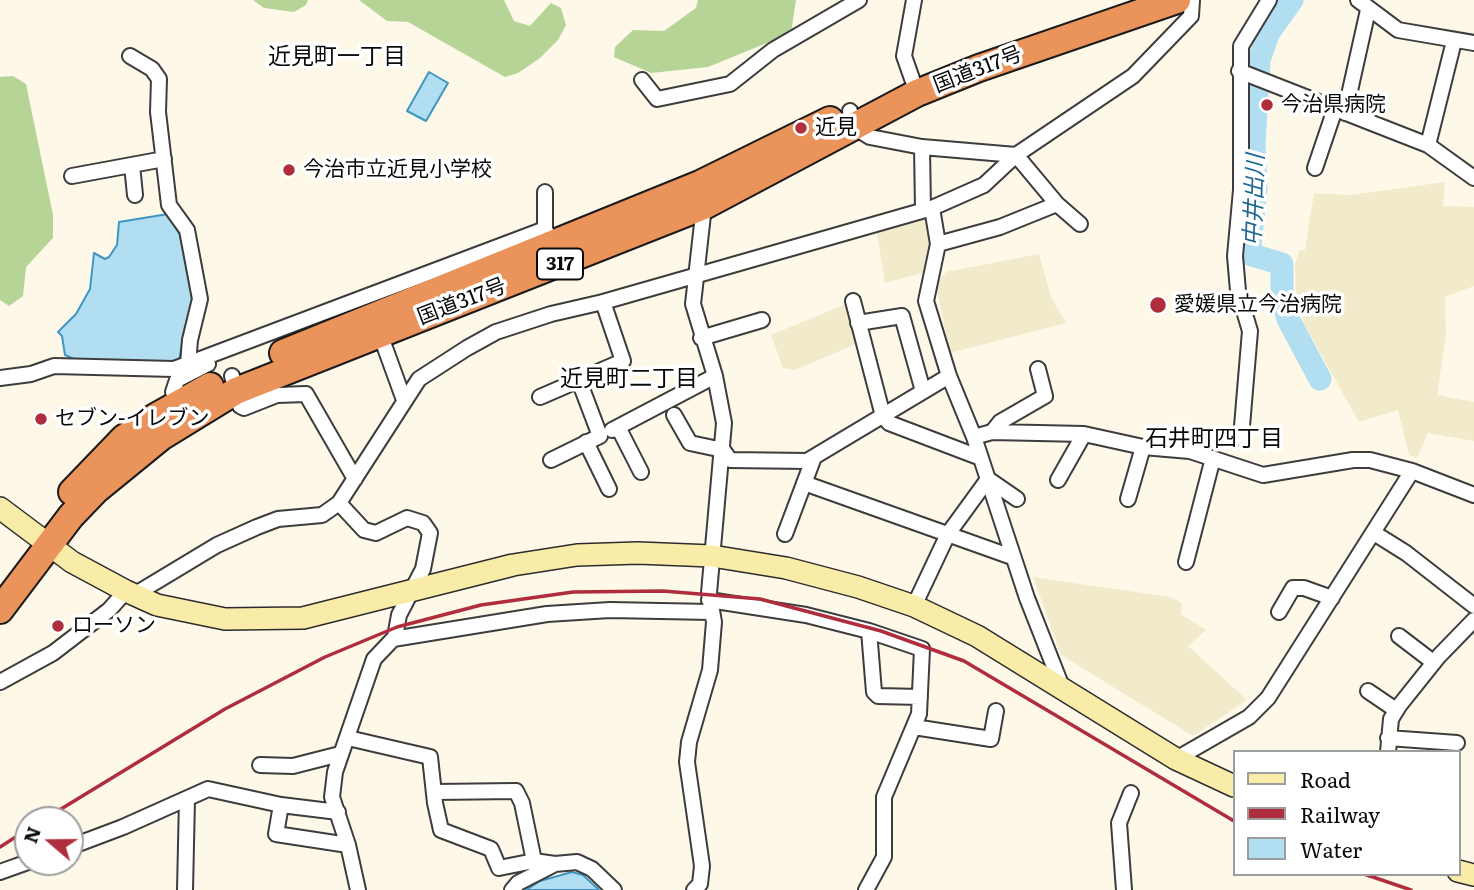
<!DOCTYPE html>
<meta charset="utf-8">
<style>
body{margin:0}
#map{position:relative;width:1474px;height:890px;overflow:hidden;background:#fef8e9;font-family:Literata,serif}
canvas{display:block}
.legend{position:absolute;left:1233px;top:750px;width:228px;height:126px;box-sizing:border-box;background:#fff;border:2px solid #9d9d9d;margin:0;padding:9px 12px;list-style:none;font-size:21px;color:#0a0a0a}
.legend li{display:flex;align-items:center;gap:14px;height:35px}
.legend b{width:35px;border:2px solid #9d9d9d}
.north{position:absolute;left:14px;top:806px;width:70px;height:70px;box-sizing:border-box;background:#fff;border:2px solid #9d9d9d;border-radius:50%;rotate:290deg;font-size:19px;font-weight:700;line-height:28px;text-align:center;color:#0a0a0a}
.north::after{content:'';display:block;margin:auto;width:24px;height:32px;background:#af2d3c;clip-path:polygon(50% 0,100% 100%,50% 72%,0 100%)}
</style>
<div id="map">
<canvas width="1474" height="890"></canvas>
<ul class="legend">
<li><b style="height:9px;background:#f9eba8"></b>Road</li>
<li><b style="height:9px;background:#af2d3c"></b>Railway</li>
<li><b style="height:19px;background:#b1def1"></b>Water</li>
</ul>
<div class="north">N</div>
</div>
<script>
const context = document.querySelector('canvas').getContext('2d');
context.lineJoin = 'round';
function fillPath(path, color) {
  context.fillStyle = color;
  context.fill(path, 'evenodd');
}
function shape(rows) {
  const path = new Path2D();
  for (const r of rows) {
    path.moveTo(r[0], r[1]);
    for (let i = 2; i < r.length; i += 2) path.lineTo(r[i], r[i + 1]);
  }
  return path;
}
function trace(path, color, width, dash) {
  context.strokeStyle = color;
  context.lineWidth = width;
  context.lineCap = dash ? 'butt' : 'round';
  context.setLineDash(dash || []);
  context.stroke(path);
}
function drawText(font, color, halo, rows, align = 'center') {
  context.font = font + ' Literata,"Noto Sans JP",serif';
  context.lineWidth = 7;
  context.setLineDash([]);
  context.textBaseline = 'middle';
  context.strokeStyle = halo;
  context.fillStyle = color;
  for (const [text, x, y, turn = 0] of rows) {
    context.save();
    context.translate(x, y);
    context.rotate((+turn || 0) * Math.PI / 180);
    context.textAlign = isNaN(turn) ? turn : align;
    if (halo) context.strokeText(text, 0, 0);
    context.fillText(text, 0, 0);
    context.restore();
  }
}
const farmland = shape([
 [1445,182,1443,206,1474,207,1474,286,1445,297,1446,335,1437,395,1474,402,1474,441,1428,433,1417,458,1409,455,1398,410,1359,422,1304,324,1296,294,1295,265,1299,250,1305,250,1314,193,1351,195],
 [929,212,935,245,926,272,885,283,876,228],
 [1039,254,1051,297,1066,323,950,353,936,285,946,272],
 [846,304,856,344,795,370,783,368,771,335],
 [1033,577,1170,597,1182,603,1181,614,1206,630,1188,646,1247,700,1193,736,1061,655]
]);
const forest = shape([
 [253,0,308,0,306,5,294,12,264,8],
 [359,0,504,0,514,21,530,26,551,3,561,8,566,25,558,40,540,58,518,73,505,77,408,22,387,21],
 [698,0,796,0,791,33,708,67,651,73,614,57,615,47,633,30,664,31,696,8],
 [13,76,26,84,53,215,53,238,26,267,23,296,9,306,0,300,0,77]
]);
const water = shape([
 [429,72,448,83,426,121,407,111,429,72],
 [168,214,180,235,191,288,192,305,184,332,179,362,78,361,65,355,62,336,58,332,76,314,90,289,94,253,105,259,109,257,117,245,119,222,168,214],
 [572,872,583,875,599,890,526,890,540,881,572,872]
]);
const river = shape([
 [1292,0,1269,32,1259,60,1254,144,1256,188,1249,254,1282,264,1282,296,1288,319,1320,379]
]);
const street = shape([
 [914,0,904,56,917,93],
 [1358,0,1398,30,1474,43],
 [130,56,152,69,159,79,158,112,169,205,187,230,200,299,190,340,188,364],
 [1239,71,1428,145,1474,178],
 [642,80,657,99,730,84,773,50,859,0],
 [850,111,854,127,870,137,922,147,1016,155,1057,204,1000,227,938,244],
 [1345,113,1368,10],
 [1428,145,1454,41],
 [922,147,923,210],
 [132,165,135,195],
 [1315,168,1335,109],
 [72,176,164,159],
 [545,192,545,229],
 [1057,204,1080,224],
 [932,208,938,244,926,301,949,376,974,437,1027,598,1062,687],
 [853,301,883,416,889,423,981,458],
 [858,323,902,316,923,391],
 [380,334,404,400],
 [701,338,762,320],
 [232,376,240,406,244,408,277,395,306,394,355,479],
 [0,378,31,374,54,366,174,369,545,229,551,242],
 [540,397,623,361,603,302,932,208,984,185,1016,155,1133,76,1191,16,1192,0],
 [182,406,173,392,177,380,208,364],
 [674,415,690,443,723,450,730,460,807,461,949,376],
 [618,427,715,376],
 [612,430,618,427,641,472],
 [992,432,1000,422,1045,396,1038,369],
 [974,437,992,432,1084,434,1143,447,1190,451,1263,475,1353,460,1370,460,1412,471,1474,495],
 [1241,438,1250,331,1238,291,1235,256,1241,190,1241,46,1269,0],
 [586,442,609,489],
 [551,460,600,436,578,378],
 [1058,480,1084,434],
 [804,483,1009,556],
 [1128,499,1143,447],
 [339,503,364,530,376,533,407,518,423,523,430,533,423,569,399,615,395,637,374,659,335,772,332,797,348,845,358,890],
 [1374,533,1406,553,1474,606],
 [785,534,814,457],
 [1186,562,1213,458],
 [134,595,217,545,257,527,278,519,322,515,339,503,419,379,467,348,496,332,551,314,603,302],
 [709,600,806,615,869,631,922,649,919,714,884,797,884,857,866,890],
 [914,606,948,534,988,479,1017,499],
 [1279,612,1293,588,1304,588,1332,598],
 [869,631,874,692,878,696,920,697],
 [1399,636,1433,662],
 [393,639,547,614,610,610,711,612],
 [0,682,53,653,109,610,126,591],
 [1368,691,1396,710],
 [914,727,991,739,996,711],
 [348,738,430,757,435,803,441,830,491,849,499,868,534,861,555,864],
 [1388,738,1457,743],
 [1388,752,1391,719,1399,706,1439,656,1474,620],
 [1176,759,1249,717,1268,698,1412,471],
 [260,765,293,766,340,754],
 [434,792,516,791,522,803,534,861],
 [281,805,276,834,348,845],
 [70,847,123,827,208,789,281,805,338,812],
 [0,872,28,862],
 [185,890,187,799],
 [512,890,518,883,555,864,577,862,592,869,614,890],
 [694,890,700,884,702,866,687,762,689,742,710,670,714,622,709,593,724,423,715,376,693,304,704,206],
 [1124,890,1119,823,1131,793]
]);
const secondary = shape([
 [0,508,72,562,126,591,157,605,225,619,303,618,513,565,577,555,638,553,712,556,786,568,858,587,914,606,977,636,1176,759,1234,786],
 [1458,871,1474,875]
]);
const highway = shape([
 [283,353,700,184,830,120],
 [72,492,124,438,155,417,210,386],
 [0,610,71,516,96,490,161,437,236,391,704,206,917,93,979,68,1177,0]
]);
const rail = shape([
 [43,820,225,709,325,657,397,627,481,605,573,592,663,591,760,599,881,631,964,661,1234,821],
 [0,847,28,829],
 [1364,874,1411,890]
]);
const markers = [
 [1267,105,7,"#af2d3c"],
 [801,128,7,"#af2d3c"],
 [289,170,7,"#af2d3c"],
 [1158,305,9,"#af2d3c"],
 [41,419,7,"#af2d3c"],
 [58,626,7,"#af2d3c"]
];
const shields = [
 [560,264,46]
];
const shieldNames = [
 ["317",560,264]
];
const streetNames = [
 ["国道317号",978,70,-21],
 ["国道317号",462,302,-21]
];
const poiNames = [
 ["今治県病院",1281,105],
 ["近見",815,128],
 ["今治市立近見小学校",303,170],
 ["愛媛県立今治病院",1174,305],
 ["セブン-イレブン",55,419],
 ["ローソン",72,626]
];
const neighbourhoodNames = [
 ["近見町一丁目",337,57],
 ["近見町二丁目",629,379],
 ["石井町四丁目",1214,439]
];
const waterNames = [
 ["中井出川",1255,200,-88]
];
fillPath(farmland, '#f1ebcc');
fillPath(forest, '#b6d496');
fillPath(water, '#b1def1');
trace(water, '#3e97c3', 2);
trace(river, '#b1def1', 23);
trace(street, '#3d3d3d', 18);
trace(secondary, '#2c2c2c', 24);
trace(highway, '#1b1b1b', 30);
trace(street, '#fff', 14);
trace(secondary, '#f9eba8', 21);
trace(highway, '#ea935b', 26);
trace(rail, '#af2d3c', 3.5);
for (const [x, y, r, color] of markers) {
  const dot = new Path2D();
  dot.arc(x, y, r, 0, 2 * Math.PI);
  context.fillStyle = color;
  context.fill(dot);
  trace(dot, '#fff', 2.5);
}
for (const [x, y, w] of shields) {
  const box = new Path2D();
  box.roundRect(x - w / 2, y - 15.5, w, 31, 5);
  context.fillStyle = '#fff';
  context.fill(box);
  trace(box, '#0a0a0a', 2);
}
drawText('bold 19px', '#0a0a0a', null, shieldNames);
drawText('21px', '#0a0a0a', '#fff', streetNames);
drawText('21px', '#0a0a0a', '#fff', poiNames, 'left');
drawText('23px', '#0a0a0a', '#fff', neighbourhoodNames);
drawText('italic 23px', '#1e6792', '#fff', waterNames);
</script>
